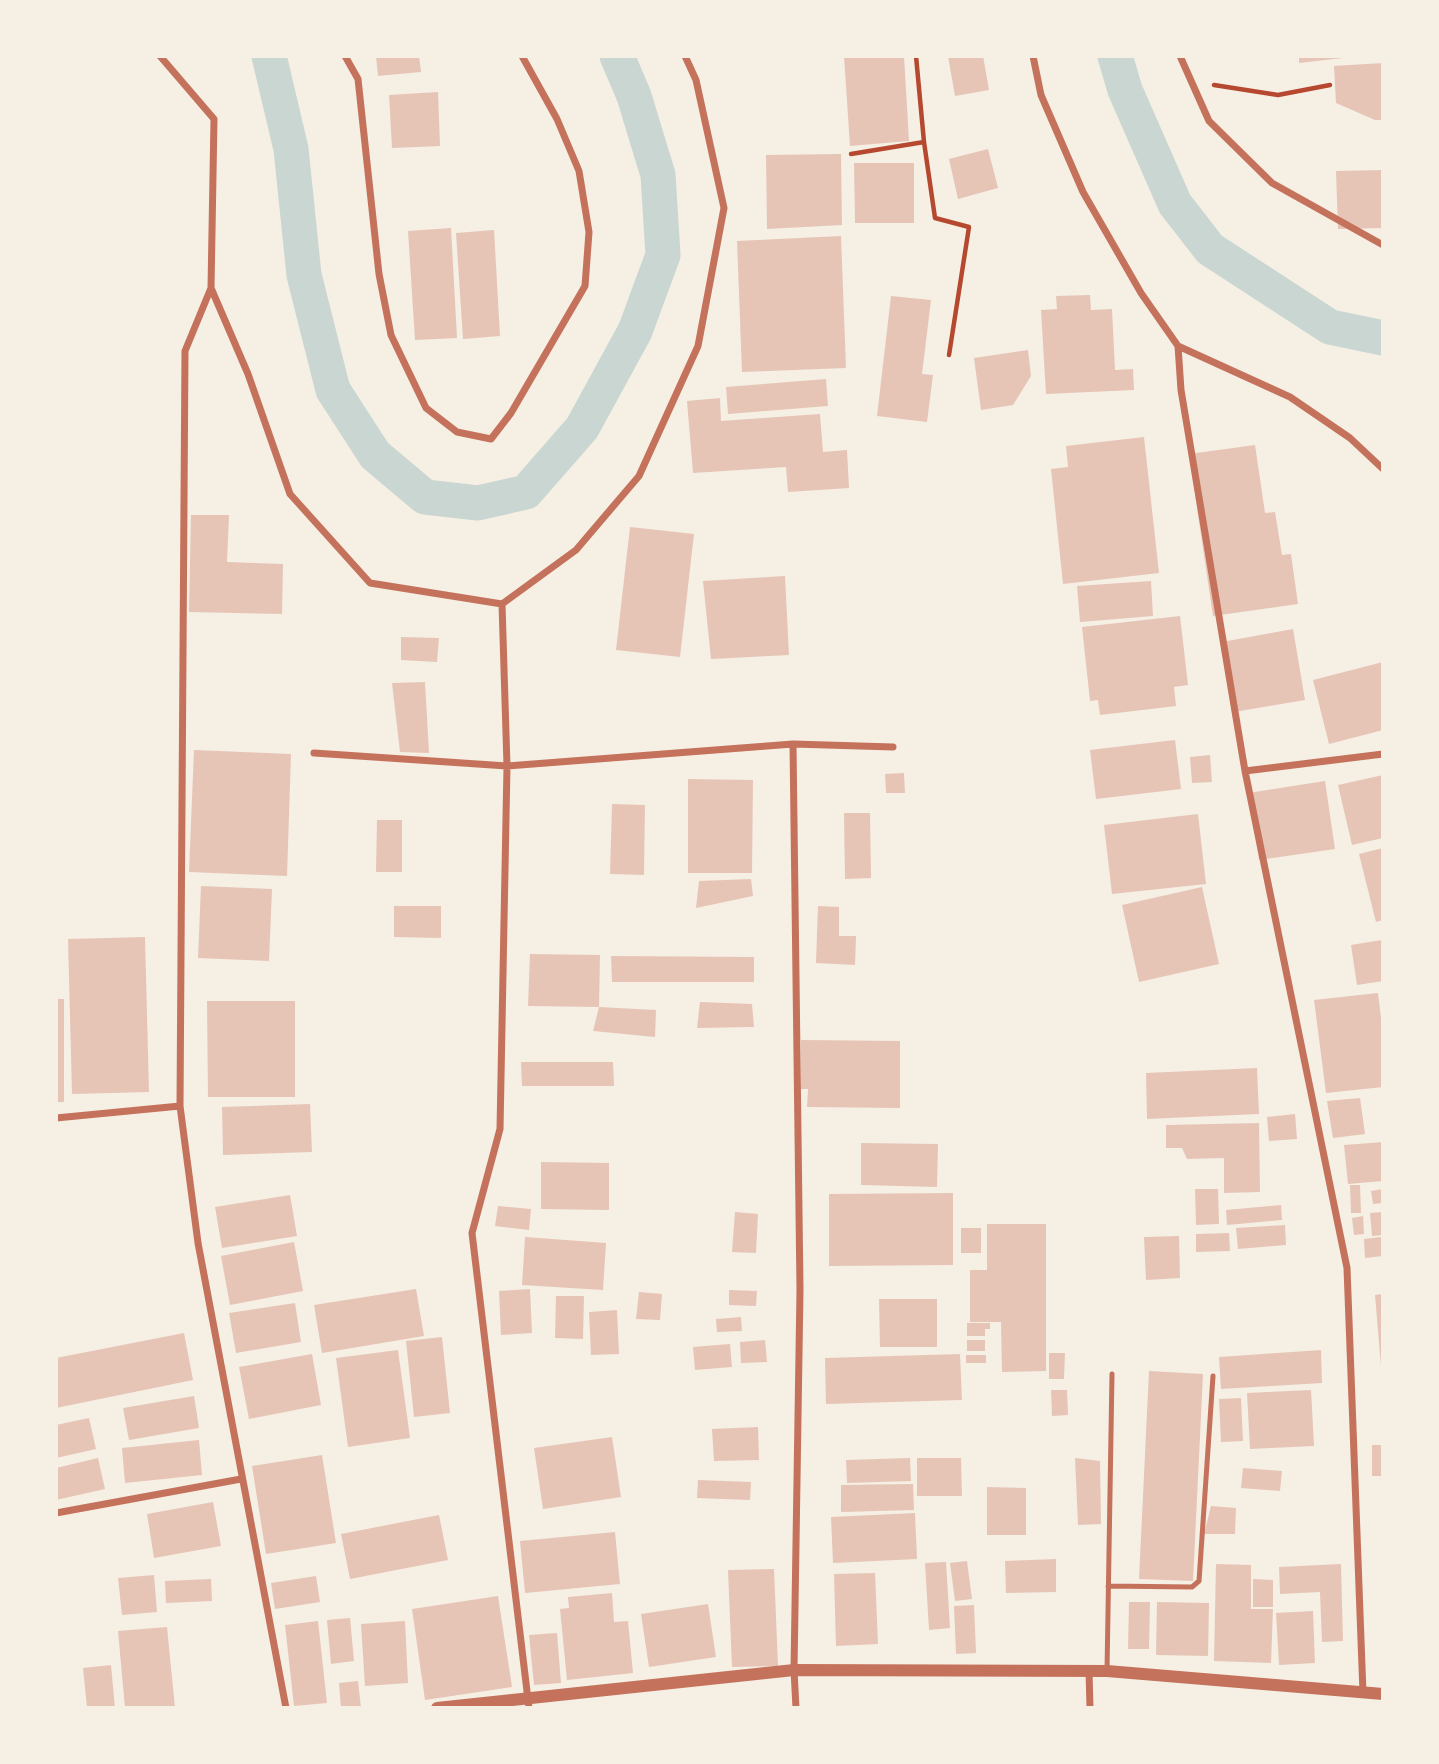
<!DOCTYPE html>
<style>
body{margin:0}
#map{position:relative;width:1439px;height:1764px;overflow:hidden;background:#f6efe4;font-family:"DM Sans",sans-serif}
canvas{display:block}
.frame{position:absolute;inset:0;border:58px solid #f6efe4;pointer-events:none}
</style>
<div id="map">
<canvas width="1439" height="1764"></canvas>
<div class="frame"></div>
</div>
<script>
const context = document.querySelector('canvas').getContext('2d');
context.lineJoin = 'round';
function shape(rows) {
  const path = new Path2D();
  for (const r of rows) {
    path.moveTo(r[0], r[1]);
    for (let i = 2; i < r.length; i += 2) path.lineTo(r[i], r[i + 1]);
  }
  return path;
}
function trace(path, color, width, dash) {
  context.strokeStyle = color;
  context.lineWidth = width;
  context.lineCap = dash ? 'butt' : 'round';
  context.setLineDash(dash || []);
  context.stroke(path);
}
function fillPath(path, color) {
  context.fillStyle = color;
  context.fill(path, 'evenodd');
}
const canal = shape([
 [269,56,291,149,304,275,333,390,375,455,425,497,478,503,526,492,582,428,635,331,663,255,658,175,634,96,617,56],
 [1115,56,1125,90,1175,204,1210,249,1330,327,1383,338]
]);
const building = shape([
 [376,56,419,56,421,72,378,76],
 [844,56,904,56,909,141,850,146],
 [948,56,983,56,989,90,955,96],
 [1299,56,1343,56,1343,58,1299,63],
 [1383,63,1383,120,1375,120,1336,103,1334,66],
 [438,92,440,146,392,148,389,95],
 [988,149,998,188,958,199,949,159],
 [841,154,842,225,767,229,766,155],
 [854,163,914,163,914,223,855,223],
 [1383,170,1383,228,1338,229,1336,171],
 [451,228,457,338,415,340,408,231],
 [494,230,500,336,463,339,456,233],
 [841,236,846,368,742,372,737,241],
 [1090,295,1091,310,1112,309,1115,370,1133,369,1134,390,1046,394,1041,310,1057,309,1056,296],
 [891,296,931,300,922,374,933,375,927,422,877,416],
 [1028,350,1031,376,1013,405,981,410,974,358],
 [826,379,828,406,728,414,726,387],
 [720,398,721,421,820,414,823,452,847,450,849,488,788,492,786,467,693,473,687,401],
 [1144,437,1159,573,1063,584,1051,469,1068,467,1066,446],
 [1255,445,1265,513,1275,512,1282,555,1291,554,1298,604,1213,616,1189,454],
 [191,515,229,515,227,562,283,564,282,614,189,612],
 [630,527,694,534,680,657,616,650],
 [785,576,789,655,711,659,703,581],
 [1151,581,1153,616,1080,622,1077,586],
 [1180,616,1188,685,1174,687,1176,706,1100,715,1098,700,1090,701,1082,627],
 [1293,629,1305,700,1234,712,1222,642],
 [401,637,439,638,437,662,401,660],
 [1383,662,1383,730,1329,744,1313,680],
 [425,682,429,753,400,752,392,683],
 [1175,740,1181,789,1096,799,1090,750],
 [194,750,291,754,287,876,189,872],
 [1210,755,1212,782,1192,783,1190,757],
 [904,773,905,793,886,793,885,774],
 [1383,775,1383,838,1352,845,1338,785],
 [688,779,753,780,752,873,688,873],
 [1325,781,1335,849,1259,860,1248,793],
 [612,804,645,805,644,875,610,874],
 [844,813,870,813,871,878,845,879],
 [1198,814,1206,884,1112,894,1104,825],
 [377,820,402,820,402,872,376,872],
 [1383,848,1383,920,1376,922,1359,854],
 [751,879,753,896,696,908,699,881],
 [201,886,272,889,269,961,198,958],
 [1202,887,1219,964,1139,982,1122,905],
 [394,906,441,906,441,938,394,937],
 [818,906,839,907,839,936,856,936,855,965,816,963],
 [145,937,149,1092,72,1094,68,939],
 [1382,940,1383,981,1357,985,1351,945],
 [530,954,600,955,599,1007,528,1006],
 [611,956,754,957,754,982,612,982],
 [1378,993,1383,1035,1383,1087,1326,1093,1314,1000],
 [56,999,64,999,64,1102,56,1102],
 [207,1001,295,1001,295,1097,208,1097],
 [700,1002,752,1004,754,1027,697,1028],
 [599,1007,656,1010,655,1037,593,1031],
 [801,1040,900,1041,900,1108,807,1107,808,1089,801,1089],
 [521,1062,613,1062,614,1086,522,1086],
 [1257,1068,1259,1114,1147,1119,1146,1073],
 [1360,1098,1365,1134,1333,1138,1327,1101],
 [310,1104,312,1152,223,1155,222,1107],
 [1295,1114,1297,1139,1269,1141,1267,1117],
 [1259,1123,1260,1192,1224,1193,1224,1158,1187,1159,1182,1148,1166,1148,1166,1125],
 [1383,1142,1383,1181,1348,1184,1344,1145],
 [861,1143,938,1144,937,1187,861,1185],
 [541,1162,609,1163,609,1210,541,1209],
 [1350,1185,1360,1185,1361,1213,1351,1213],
 [1195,1189,1218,1189,1219,1224,1196,1225],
 [1383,1189,1383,1203,1373,1204,1371,1191],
 [953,1193,953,1265,829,1266,829,1194],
 [290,1195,297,1236,222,1248,215,1207],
 [1281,1205,1282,1220,1227,1225,1226,1210],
 [498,1206,531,1209,529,1230,495,1226],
 [735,1212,758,1214,756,1253,732,1252],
 [1383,1212,1383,1235,1372,1236,1370,1213],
 [1363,1216,1364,1234,1354,1235,1352,1218],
 [987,1224,1046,1224,1046,1371,1002,1372,1001,1322,970,1322,970,1270,987,1270],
 [1285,1225,1286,1245,1238,1249,1236,1228],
 [961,1228,981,1228,981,1253,961,1253],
 [1229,1233,1230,1251,1196,1252,1196,1234],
 [1179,1236,1180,1278,1146,1280,1144,1237],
 [525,1237,606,1243,603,1290,522,1285],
 [1381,1237,1383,1256,1365,1258,1364,1239],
 [294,1242,303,1291,230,1305,221,1256],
 [416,1289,424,1336,322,1353,314,1305],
 [530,1289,532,1333,501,1335,499,1291],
 [729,1290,757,1291,756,1306,729,1305],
 [639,1292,662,1294,660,1320,636,1319],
 [1383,1294,1383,1366,1381,1366,1375,1295],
 [556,1296,584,1296,583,1339,555,1338],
 [879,1299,937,1299,937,1347,880,1347],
 [295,1303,301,1342,236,1353,229,1313],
 [617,1310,619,1354,591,1355,589,1312],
 [741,1317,742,1331,717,1332,716,1319],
 [967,1323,990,1323,990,1329,985,1329,985,1336,967,1336],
 [184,1333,193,1380,56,1408,56,1358],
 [442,1337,450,1413,414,1417,406,1341],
 [765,1340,767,1362,741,1363,740,1342],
 [967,1340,985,1340,985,1351,967,1351],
 [730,1344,732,1367,695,1370,693,1347],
 [398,1350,410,1438,348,1447,336,1358],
 [1321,1350,1322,1383,1221,1389,1219,1357],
 [1049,1353,1065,1353,1064,1379,1049,1379],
 [312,1354,321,1405,249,1419,239,1367],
 [960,1354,962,1400,826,1404,825,1358],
 [966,1355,986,1355,986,1363,966,1363],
 [1149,1371,1203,1374,1193,1581,1139,1579],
 [1051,1390,1067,1390,1068,1415,1052,1416],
 [1311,1390,1314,1446,1250,1449,1247,1393],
 [194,1396,199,1428,129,1440,123,1408],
 [1241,1398,1243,1441,1221,1442,1219,1399],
 [89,1418,96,1449,56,1458,56,1425],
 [758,1427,759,1460,714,1461,712,1429],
 [612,1437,621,1497,543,1509,534,1448],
 [199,1440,202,1475,125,1483,122,1448],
 [1372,1445,1383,1445,1383,1476,1372,1476],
 [322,1455,336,1543,266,1554,252,1466],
 [98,1458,105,1489,56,1500,56,1468],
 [910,1458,911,1481,847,1483,846,1460],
 [917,1458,961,1458,962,1496,917,1496],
 [1075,1458,1100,1461,1101,1524,1078,1525],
 [1243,1468,1282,1471,1280,1491,1241,1488],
 [698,1480,751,1482,750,1500,697,1498],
 [913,1484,914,1510,841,1512,841,1485],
 [987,1487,1026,1488,1026,1535,987,1535],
 [213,1502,221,1546,154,1558,147,1514],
 [1211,1506,1236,1508,1235,1534,1204,1534],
 [915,1513,917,1559,833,1563,831,1517],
 [439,1515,448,1560,350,1579,341,1534],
 [615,1532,620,1584,525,1593,520,1541],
 [1056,1559,1056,1592,1006,1593,1005,1561],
 [967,1561,972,1599,955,1601,950,1563],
 [946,1562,950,1628,929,1630,925,1563],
 [1216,1564,1251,1565,1251,1609,1273,1609,1271,1663,1214,1661],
 [1341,1564,1343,1641,1322,1642,1320,1592,1280,1594,1279,1567],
 [774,1569,778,1666,732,1667,728,1570],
 [875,1573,878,1644,836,1646,834,1574],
 [154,1575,157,1612,122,1615,118,1578],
 [316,1576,320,1602,275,1609,271,1583],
 [211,1579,212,1601,166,1603,165,1581],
 [1253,1579,1273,1580,1273,1607,1253,1607],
 [612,1593,614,1622,628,1621,633,1673,567,1680,560,1609,569,1608,568,1597],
 [498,1596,512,1687,425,1700,412,1609],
 [1129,1602,1150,1602,1149,1649,1128,1649],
 [1157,1602,1209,1603,1208,1656,1156,1655],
 [708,1604,716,1657,649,1667,641,1614],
 [974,1605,976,1653,956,1654,954,1606],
 [1313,1611,1315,1663,1279,1665,1276,1613],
 [350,1618,354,1661,331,1664,327,1620],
 [318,1621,327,1703,294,1706,285,1625],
 [405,1621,408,1683,365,1686,361,1624],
 [167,1627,175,1708,125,1708,118,1631],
 [557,1633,561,1683,534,1685,529,1635],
 [111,1665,115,1708,87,1708,83,1668],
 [358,1681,361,1708,341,1708,339,1683]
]);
const path = shape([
 [916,56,924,142],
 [1214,85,1278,95,1330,85],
 [851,154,924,142,935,218,969,227,949,355]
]);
const service = shape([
 [1108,1586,1192,1587,1199,1581,1213,1376],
 [1107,1671,1112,1374]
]);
const minor = shape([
 [160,56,214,119,211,288,248,374,290,494,370,583,502,604,576,550,639,476,698,346,724,208,696,80,685,56],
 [345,56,358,79,379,274,391,335,426,408,457,432,491,439,511,413,585,286,589,232,579,171,557,119,522,56],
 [1033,56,1041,95,1083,192,1141,293,1178,346,1290,397,1350,438,1383,469],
 [1180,56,1209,121,1272,183,1383,245],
 [211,288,185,351,180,1106,198,1243,286,1708],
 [1178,346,1181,390,1245,771,1347,1268,1363,1693],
 [502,604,507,766,500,1129,472,1233,529,1708],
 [793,744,800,1290,794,1670,796,1708],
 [314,753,507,766,793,744,893,747],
 [1245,771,1383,754],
 [56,1118,180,1106],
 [56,1513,241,1479],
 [1089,1671,1090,1708]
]);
const tertiary = shape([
 [437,1708,794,1670,1107,1671,1383,1694]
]);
trace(canal, '#c9d6d2', 35);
fillPath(building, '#e6c5b7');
trace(path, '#b5482f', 4.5);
trace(service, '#c5725c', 5);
trace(minor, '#c5725c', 7);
trace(tertiary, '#c5725c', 12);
</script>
